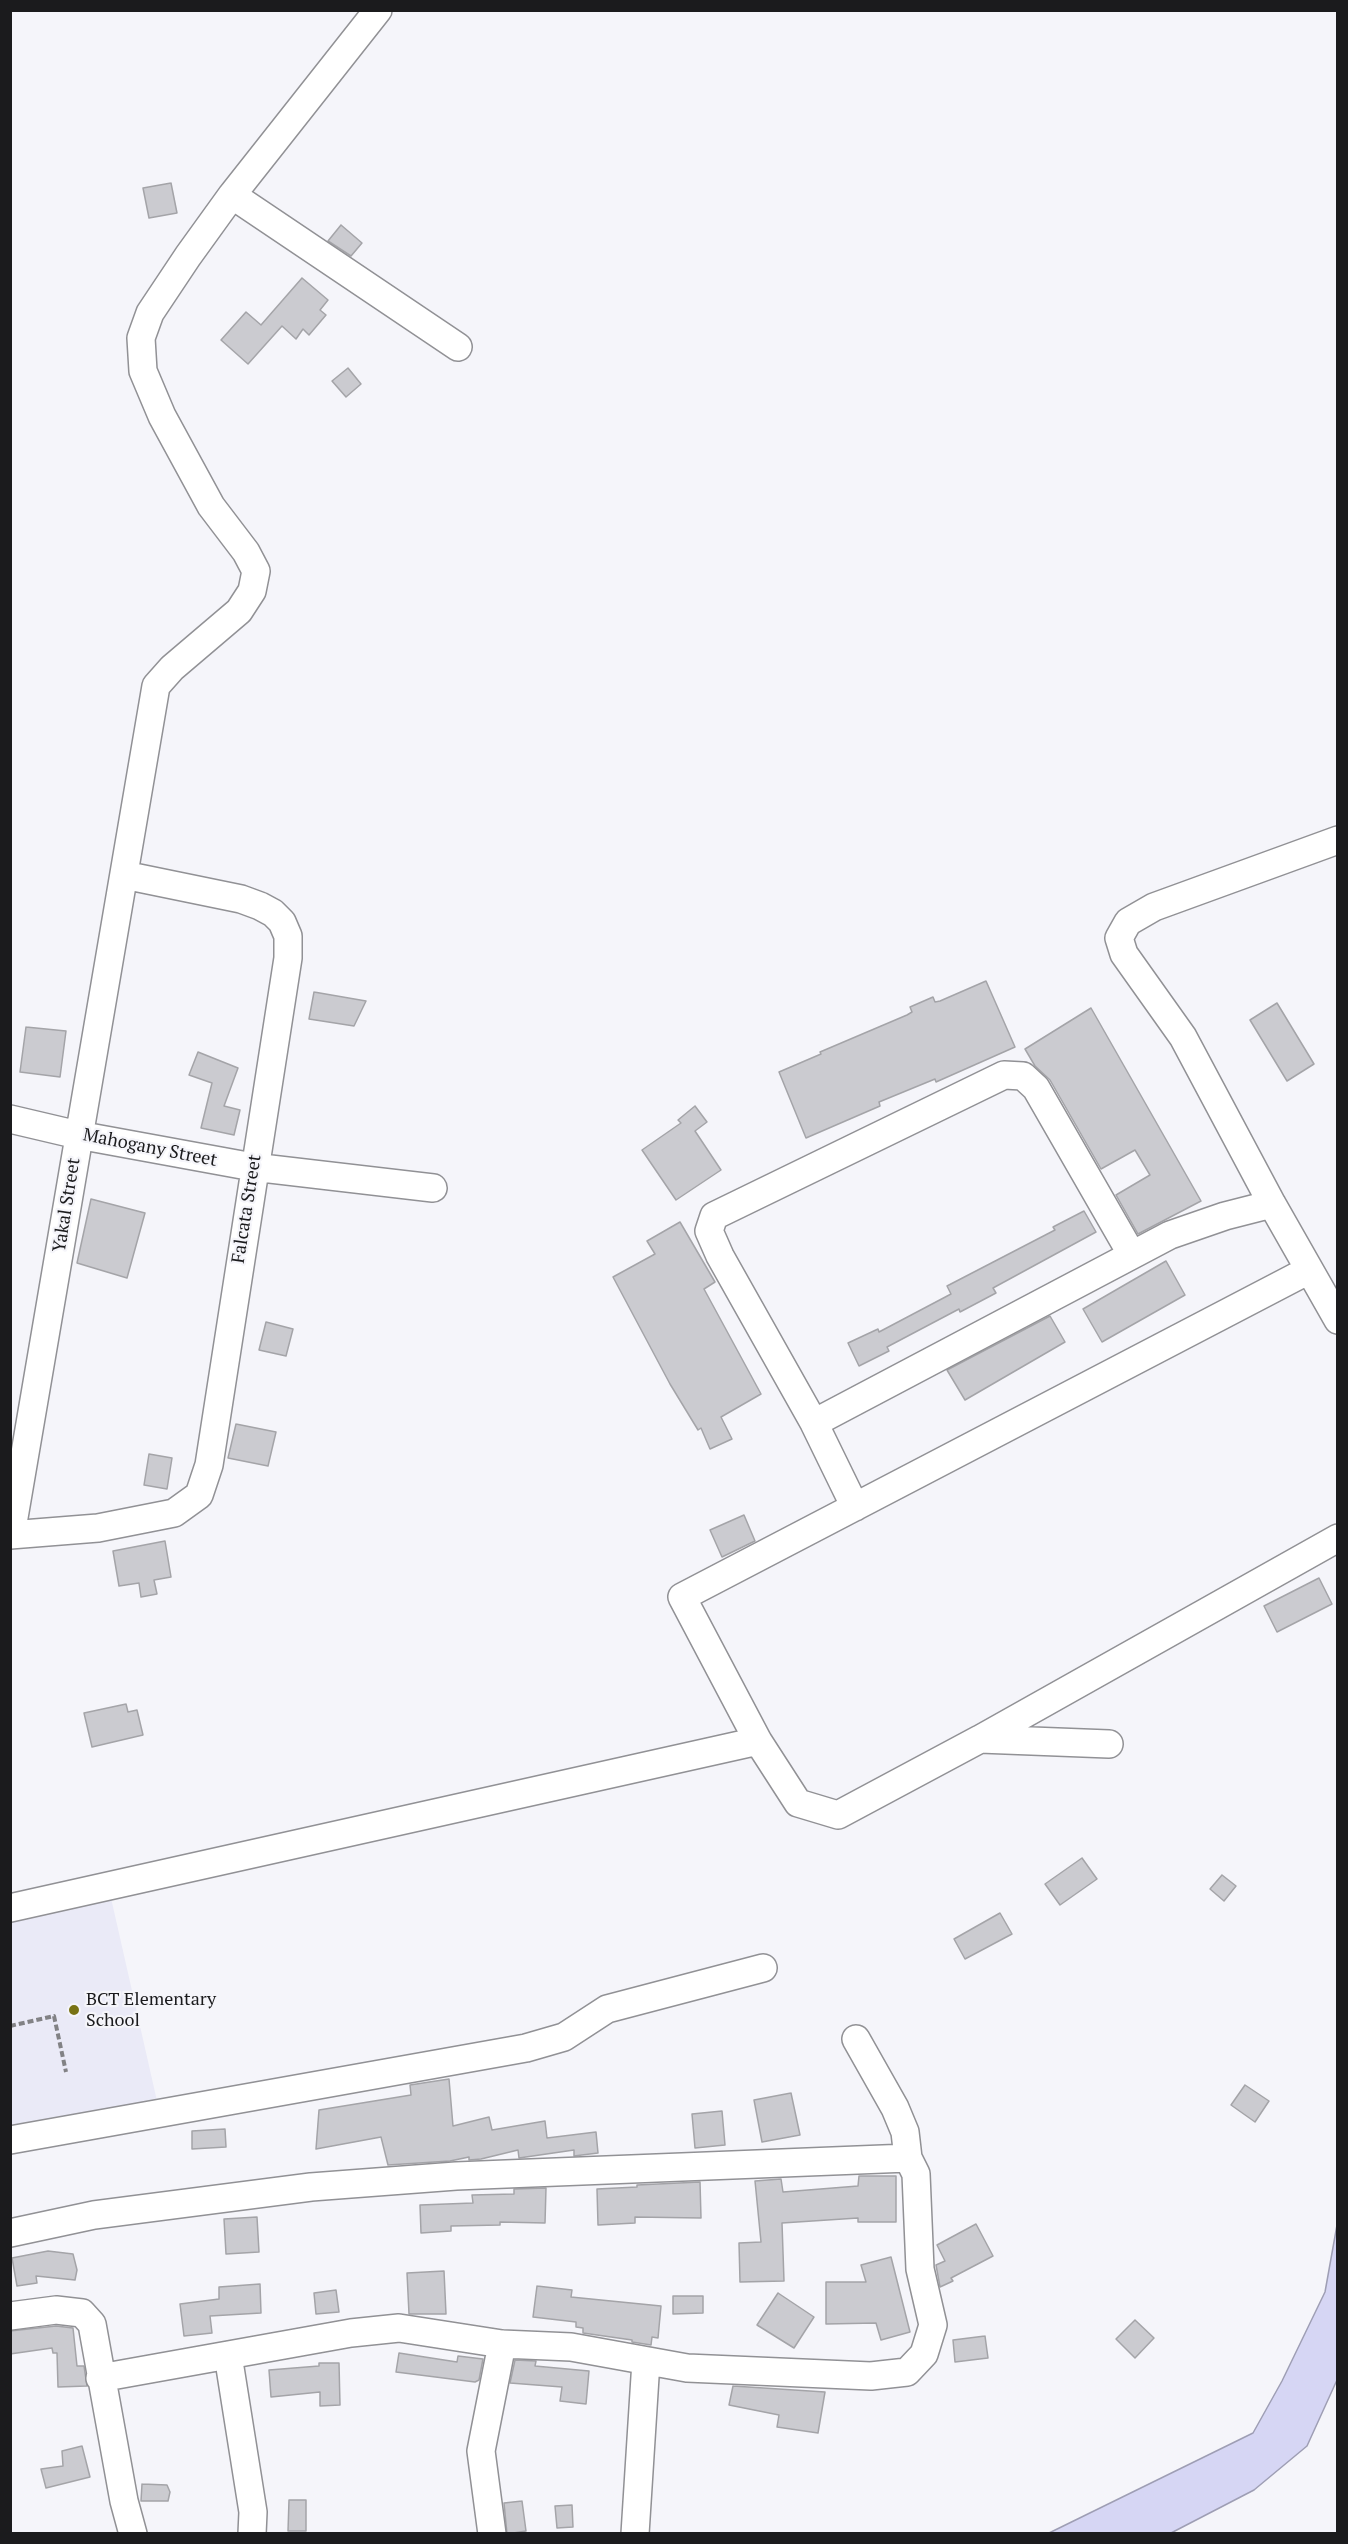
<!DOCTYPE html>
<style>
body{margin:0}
#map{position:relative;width:1348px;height:2544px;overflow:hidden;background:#f5f5fa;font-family:"PT Serif",serif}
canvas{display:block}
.frame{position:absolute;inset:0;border:12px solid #1b1b1d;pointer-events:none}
</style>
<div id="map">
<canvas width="1348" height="2544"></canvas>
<div class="frame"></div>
</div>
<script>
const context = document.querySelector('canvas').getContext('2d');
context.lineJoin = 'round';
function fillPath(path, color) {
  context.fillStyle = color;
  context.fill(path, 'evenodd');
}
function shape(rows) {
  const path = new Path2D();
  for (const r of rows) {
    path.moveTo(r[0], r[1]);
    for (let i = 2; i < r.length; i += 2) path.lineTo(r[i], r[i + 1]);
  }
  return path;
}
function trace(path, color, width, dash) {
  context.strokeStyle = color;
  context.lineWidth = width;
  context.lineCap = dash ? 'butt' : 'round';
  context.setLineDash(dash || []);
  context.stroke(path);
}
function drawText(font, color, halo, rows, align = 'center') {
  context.font = font + ' "PT Serif",serif';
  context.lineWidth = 4.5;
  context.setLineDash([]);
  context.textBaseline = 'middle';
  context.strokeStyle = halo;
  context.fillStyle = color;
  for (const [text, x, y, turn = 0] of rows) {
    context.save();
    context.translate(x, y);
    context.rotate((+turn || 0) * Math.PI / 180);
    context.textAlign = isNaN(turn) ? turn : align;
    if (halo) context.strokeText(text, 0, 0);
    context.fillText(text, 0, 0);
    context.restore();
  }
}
const built = shape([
 [111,1898,157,2101,11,2126,10,1920]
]);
const water = shape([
 [1337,2225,1337,2380,1307,2446,1254,2490,1171,2533,1049,2533,1253,2433,1282,2381,1325,2292,1337,2225]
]);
const building = shape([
 [171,183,177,213,149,218,143,188,171,183],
 [341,225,362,243,351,256,328,241,341,225],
 [302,278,328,300,320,310,326,315,309,335,303,329,296,339,282,326,248,364,221,340,246,312,261,325,302,278],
 [348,368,361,384,346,397,332,381,348,368],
 [986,981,1015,1047,936,1082,935,1079,879,1102,880,1106,806,1138,779,1072,821,1054,820,1052,907,1015,912,1012,910,1007,933,997,935,1002,940,1001,986,981],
 [314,992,366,1001,354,1026,309,1019,314,992],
 [1277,1003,1314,1064,1287,1081,1250,1020,1277,1003],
 [1091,1008,1201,1201,1138,1234,1116,1195,1150,1175,1135,1150,1101,1169,1050,1080,1035,1066,1025,1049,1091,1008],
 [26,1027,66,1031,60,1077,20,1072,26,1027],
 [198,1052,238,1068,224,1106,240,1110,234,1135,201,1128,212,1083,189,1075,198,1052],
 [695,1106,707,1122,695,1131,721,1170,676,1200,642,1150,681,1123,678,1120,695,1106],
 [91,1199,145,1213,127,1278,77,1263,91,1199],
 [1084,1211,1096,1232,993,1288,996,1293,960,1312,959,1309,887,1347,889,1351,859,1366,848,1343,878,1329,879,1332,951,1294,947,1286,1055,1230,1053,1227,1084,1211],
 [680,1222,715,1282,704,1289,761,1394,721,1417,732,1439,710,1449,701,1428,698,1430,670,1384,613,1277,655,1254,647,1241,680,1222],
 [1166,1261,1185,1295,1102,1342,1083,1309,1166,1261],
 [1050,1316,1065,1342,965,1400,947,1370,1050,1316],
 [266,1322,293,1329,286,1356,259,1350,266,1322],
 [236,1424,276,1432,268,1466,228,1458,236,1424],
 [149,1454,172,1458,167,1489,144,1485,149,1454],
 [744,1515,755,1541,722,1557,710,1530,744,1515],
 [165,1541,171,1577,154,1580,157,1594,141,1597,139,1583,119,1586,113,1551,165,1541],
 [1319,1578,1332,1604,1277,1632,1264,1606,1319,1578],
 [126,1704,128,1712,137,1710,143,1735,92,1747,84,1713,126,1704],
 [1082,1858,1097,1879,1060,1905,1045,1884,1082,1858],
 [1222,1875,1236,1886,1224,1901,1210,1889,1222,1875],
 [1000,1913,1012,1934,965,1959,954,1939,1000,1913],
 [449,2079,453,2126,489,2117,492,2130,545,2121,547,2138,596,2132,598,2153,574,2156,574,2150,519,2158,518,2150,481,2159,469,2160,469,2157,450,2161,388,2165,381,2137,316,2149,319,2110,411,2095,410,2085,449,2079],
 [1245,2085,1269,2101,1255,2122,1231,2105,1245,2085],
 [791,2093,800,2135,762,2142,754,2100,791,2093],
 [722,2111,725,2145,695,2148,692,2114,722,2111],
 [225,2129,226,2147,192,2149,192,2131,225,2129],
 [859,2176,896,2176,896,2222,858,2222,858,2218,782,2223,784,2281,740,2282,739,2243,761,2242,755,2181,781,2179,783,2192,858,2186,859,2176],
 [700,2182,701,2218,635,2217,635,2223,598,2225,597,2189,637,2187,637,2185,700,2182],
 [546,2188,545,2223,500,2222,500,2225,451,2226,451,2231,421,2233,420,2205,473,2203,472,2195,514,2194,514,2189,546,2188],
 [257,2217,259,2252,226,2254,224,2219,257,2217],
 [976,2224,993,2256,951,2278,953,2281,940,2287,936,2265,945,2261,937,2245,976,2224],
 [48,2251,73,2254,77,2270,75,2280,36,2276,37,2283,17,2286,12,2258,48,2251],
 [891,2257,910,2332,881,2340,876,2323,826,2324,826,2282,866,2282,861,2265,891,2257],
 [444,2271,446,2314,409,2314,407,2273,444,2271],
 [260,2284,261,2313,210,2316,212,2333,184,2336,180,2304,219,2299,219,2287,260,2284],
 [537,2286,572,2290,571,2297,661,2306,658,2338,652,2337,651,2345,632,2342,632,2340,583,2333,583,2328,576,2327,576,2322,533,2317,537,2286],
 [336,2290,339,2312,316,2314,314,2293,336,2290],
 [778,2293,814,2317,794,2348,757,2325,778,2293],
 [673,2296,703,2296,703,2313,673,2314,673,2296],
 [1135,2320,1154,2338,1135,2358,1116,2339,1135,2320],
 [56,2326,73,2328,77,2366,84,2366,87,2386,58,2387,57,2353,53,2353,52,2348,10,2354,10,2331,56,2326],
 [985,2336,988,2358,955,2362,953,2340,985,2336],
 [399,2353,457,2362,458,2356,483,2359,479,2380,475,2382,396,2372,399,2353],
 [515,2360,536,2361,535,2366,589,2371,586,2404,560,2401,562,2387,510,2383,515,2360],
 [319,2363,339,2363,340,2405,320,2406,320,2392,271,2397,269,2370,319,2366,319,2363],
 [733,2386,825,2392,818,2433,777,2427,779,2415,729,2405,733,2386],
 [82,2446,90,2477,46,2488,41,2469,63,2466,62,2451,82,2446],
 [142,2484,167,2485,170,2492,168,2501,141,2501,142,2484],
 [289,2500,306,2500,306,2531,288,2531,289,2500],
 [522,2501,526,2531,507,2534,504,2503,522,2501],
 [572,2505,573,2527,557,2528,555,2506,572,2505]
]);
const path = shape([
 [10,2026,54,2016,66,2072]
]);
const minor = shape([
 [232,195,458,347],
 [1338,840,1154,907,1128,922,1119,938,1124,954,1183,1037,1272,1204,1338,1320],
 [10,1119,78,1135,253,1167,433,1188],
 [814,1423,1170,1235,1225,1216,1272,1204],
 [855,1507,814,1423,720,1256,709,1231,714,1216,1004,1075,1023,1076,1036,1088,1132,1255],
 [10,1535,98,1528,174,1513,199,1495,209,1465,288,958,288,936,282,922,273,913,260,906,241,899,124,875],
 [11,1535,156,686,172,668,239,611,252,591,256,571,246,552,211,506,162,416,143,371,141,338,150,313,188,256,232,195,378,10],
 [980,1739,1338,1538],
 [1109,1744,980,1739,838,1815,798,1803,758,1741,682,1597,1309,1270],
 [10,1908,758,1741],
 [10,2140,526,2048,564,2037,607,2009,763,1968],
 [10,2233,94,2215,311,2187,456,2176,908,2158],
 [10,2316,56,2310,82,2313,92,2324,124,2501,133,2534],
 [228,2355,253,2512,252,2534],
 [100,2378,351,2333,399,2328,502,2344,571,2347,687,2368,871,2376,907,2372,924,2354,933,2325,920,2269,916,2174,908,2158,905,2132,895,2108,856,2039],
 [492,2534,481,2451,502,2344],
 [635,2534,646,2361]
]);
const markers = [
 [74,2010,6,"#787214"]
];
const streetNames = [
 ["Mahogany Street",150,1148,11],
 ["Yakal Street",67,1205,-81],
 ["Falcata Street",247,1209,-81]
];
const poiNames = [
 ["BCT Elementary",86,2000],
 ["School",86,2021]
];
fillPath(built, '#eaeaf7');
fillPath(water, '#d6d6f4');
trace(water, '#9e9eb4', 1.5);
fillPath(building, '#cbcbd0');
trace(building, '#a4a4a8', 1.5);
trace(minor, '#919195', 30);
trace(path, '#828285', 4, [6, 3]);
trace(minor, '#fff', 27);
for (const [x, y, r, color] of markers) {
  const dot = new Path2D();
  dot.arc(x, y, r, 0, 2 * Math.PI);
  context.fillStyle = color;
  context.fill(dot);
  trace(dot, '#f5f5fa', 2);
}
drawText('18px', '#1b1b1d', '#f5f5fa', streetNames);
drawText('18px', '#1b1b1d', '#f5f5fa', poiNames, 'left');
</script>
